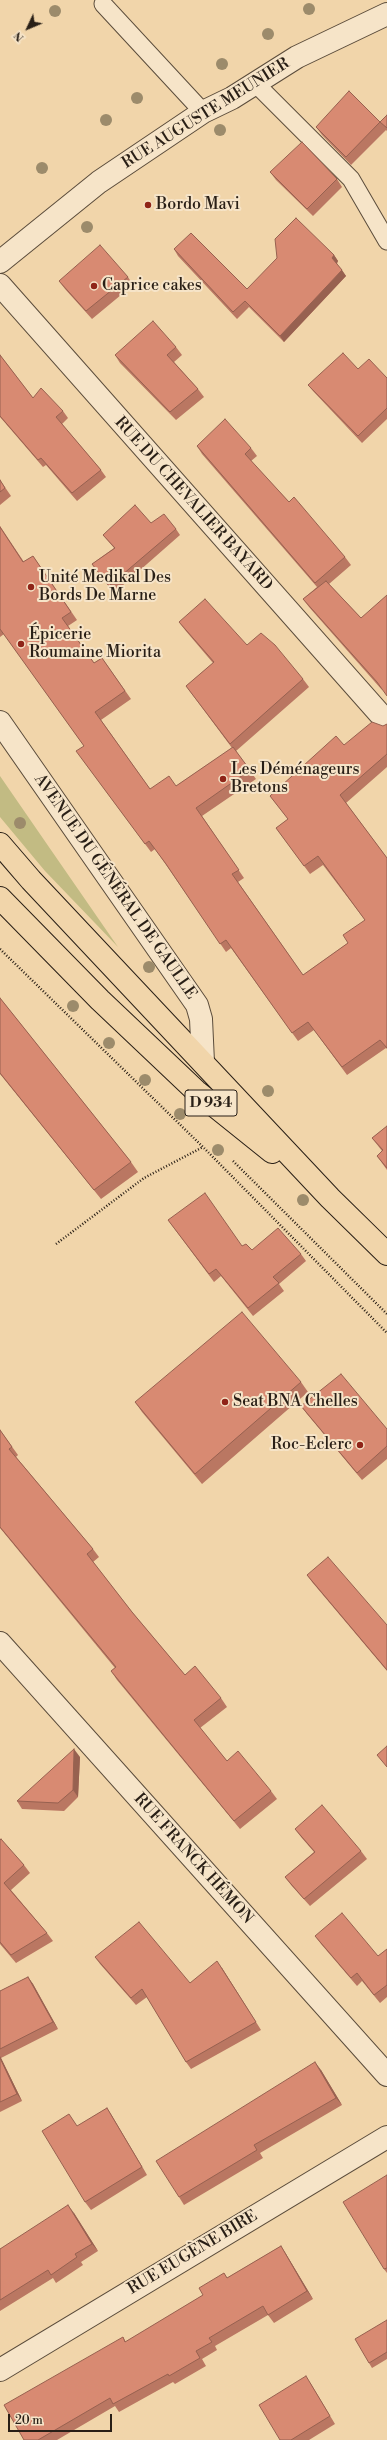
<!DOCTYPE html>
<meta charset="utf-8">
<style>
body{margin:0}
#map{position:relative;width:387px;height:2440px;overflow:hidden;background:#f1d5aa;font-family:"Libre Bodoni",serif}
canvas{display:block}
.north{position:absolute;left:8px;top:8px;width:40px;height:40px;-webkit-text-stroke:3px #f6e4c8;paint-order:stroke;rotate:226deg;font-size:11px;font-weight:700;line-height:16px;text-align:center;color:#291f16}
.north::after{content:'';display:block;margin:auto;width:14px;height:18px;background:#291f16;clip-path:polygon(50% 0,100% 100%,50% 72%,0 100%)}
.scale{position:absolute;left:8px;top:2414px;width:104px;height:18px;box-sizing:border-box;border:2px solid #291f16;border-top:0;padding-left:5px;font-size:12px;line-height:14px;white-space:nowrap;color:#291f16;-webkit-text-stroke:3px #f6e4c8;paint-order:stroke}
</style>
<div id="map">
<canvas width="387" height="2440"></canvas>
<div class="north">N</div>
<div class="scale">20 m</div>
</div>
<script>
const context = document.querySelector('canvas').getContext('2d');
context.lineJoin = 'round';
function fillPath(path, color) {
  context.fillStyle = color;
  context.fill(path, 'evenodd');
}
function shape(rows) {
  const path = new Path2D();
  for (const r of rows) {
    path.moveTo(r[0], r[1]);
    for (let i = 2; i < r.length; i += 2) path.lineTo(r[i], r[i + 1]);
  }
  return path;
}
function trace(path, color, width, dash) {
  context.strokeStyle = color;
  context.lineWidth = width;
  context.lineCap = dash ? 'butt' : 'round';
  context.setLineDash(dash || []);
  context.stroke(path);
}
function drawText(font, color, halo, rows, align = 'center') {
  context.font = font + ' "Libre Bodoni",serif';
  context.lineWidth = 4;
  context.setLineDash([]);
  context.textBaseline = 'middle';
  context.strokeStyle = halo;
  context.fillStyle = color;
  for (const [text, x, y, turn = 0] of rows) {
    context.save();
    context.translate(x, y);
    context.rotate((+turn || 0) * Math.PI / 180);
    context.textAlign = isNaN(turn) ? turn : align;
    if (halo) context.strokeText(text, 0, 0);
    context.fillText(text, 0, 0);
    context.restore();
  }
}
const green = shape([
 [0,776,51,850,118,947,45,871,0,817]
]);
const path = shape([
 [0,949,203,1147,387,1333],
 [233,1161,387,1314],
 [56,1244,144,1178,203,1147]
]);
const service = shape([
 [103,4,203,112],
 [255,83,351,179,387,241]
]);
const minor = shape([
 [0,262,99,182,203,112,232,98,297,57,387,14],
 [0,285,387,722],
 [0,722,197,1005,201,1019,203,1062],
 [0,1643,387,2075],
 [0,2370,387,2137]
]);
const primary = shape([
 [0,844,31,880,330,1198,387,1254],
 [0,898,100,1000,196,1091,272,1152]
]);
const trees = [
 [309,9],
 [55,11],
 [268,34],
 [222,64],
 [137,98],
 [106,120],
 [220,130],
 [42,168],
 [87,227],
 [20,823],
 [149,967],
 [73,1006],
 [109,1043],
 [145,1080],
 [268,1091],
 [180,1114],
 [218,1150],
 [303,1200]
];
const wall = shape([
 [387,115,387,131,386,130,351,165,322,135,316,127,380,122],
 [270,172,337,179,342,187,313,216,276,180],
 [174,249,247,289,334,255,338,261,337,264,346,276,284,342,249,307,237,319,178,256],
 [128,277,133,285,92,319,65,289,59,281],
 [176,347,182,355,174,362,198,389,204,397,176,420,120,363,115,355],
 [0,355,33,398,63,411,68,418,62,424,101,470,106,477,77,501,46,465,43,467,0,417],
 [358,369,387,378,387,419,362,443,313,391,308,385],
 [197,446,251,448,257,456,251,461,289,502,345,557,351,565,329,584,361,618,382,690,309,607,303,599,317,587,202,454],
 [0,480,11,496,0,505],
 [151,523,176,529,180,535,114,593,92,564,114,548,103,535],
 [0,526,24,562,33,556,77,620,68,626,94,663,102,658,131,699,101,720,150,789,176,786,232,748,186,686,213,663,185,630,179,622,247,645,303,679,309,687,236,751,256,779,202,816,244,878,238,882,303,975,348,943,365,920,323,865,310,874,276,828,288,819,270,796,344,745,387,724,387,767,346,803,387,858,387,1049,386,1048,347,1075,314,1030,298,1041,231,948,226,952,169,869,155,849,151,852,82,759,84,746,4,634,0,637],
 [0,998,131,1162,138,1172,101,1199,0,1074],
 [387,1126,387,1170,377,1156,382,1151,372,1138],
 [168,1220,252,1250,301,1254,306,1261,279,1284,284,1291,253,1316,221,1276,214,1282],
 [301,1382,308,1392,202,1484,142,1412,135,1402],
 [301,1406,387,1429,387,1459,362,1480,307,1414],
 [0,1430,18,1455,16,1457,93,1549,99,1557,93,1562,132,1612,185,1675,221,1698,227,1707,200,1728,227,1761,271,1791,277,1799,240,1829,117,1680,111,1671,115,1668,0,1528],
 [307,1575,387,1625,387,1671,312,1582],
 [80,1757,78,1797,64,1811,22,1809,17,1801],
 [295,1829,361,1851,367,1859,310,1906,291,1885,285,1877,314,1852,301,1837],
 [0,1840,24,1865,30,1873,11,1890,47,1933,53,1941,16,1963,0,1944],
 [315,1936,378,1956,387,1949,387,1997,380,2003,362,1981,357,1986,321,1944],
 [95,1957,190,1983,222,1968,261,2030,191,2069,186,2062,147,1997,136,2005,100,1964],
 [28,1977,33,1984,58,2029,1,2058,22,2101,0,2112,0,1991],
 [321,2070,342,2105,260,2153,263,2158,184,2205,179,2197],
 [107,2108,112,2116,147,2175,91,2210,85,2202,78,2126],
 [387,2175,387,2273,384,2269],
 [74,2213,98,2251,81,2262,83,2265,56,2283,53,2278,0,2311,0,2249],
 [281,2246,286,2254,313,2299,274,2323,268,2315,215,2346,217,2350,202,2359,206,2366,175,2384,173,2382,119,2412,115,2406,57,2440,24,2440,123,2337,126,2342,203,2295,224,2273,227,2278],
 [387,2320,387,2359,372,2368,369,2363],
 [311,2384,335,2424,309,2440,280,2440]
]);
const shadedWall = shape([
 [334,255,338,261,336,264,332,258],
 [342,270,346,276,284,342,280,336],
 [74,1749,80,1757,78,1797,73,1790],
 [217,1961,222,1968,261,2030,256,2022],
 [28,1977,33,1984,58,2029,53,2022],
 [0,2056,1,2058,22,2101,17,2094,0,2058],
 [315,2062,321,2070,342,2105,336,2098],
 [107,2108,112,2116,147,2175,142,2167],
 [68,2205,74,2213,98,2251,92,2244],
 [281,2246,286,2254,313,2299,307,2291]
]);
const building = shape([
 [349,91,380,122,346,157,316,127,349,91],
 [387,115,387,128,380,122,387,115],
 [302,142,337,179,307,209,270,172,302,142],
 [296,218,334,255,332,258,342,270,280,336,245,301,233,312,174,249,191,233,247,289,277,258,275,239,296,218],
 [100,245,128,277,86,311,59,281,100,245],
 [153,321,176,347,167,355,198,389,170,412,115,355,153,321],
 [343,353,358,369,369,359,387,378,387,408,358,436,308,385,343,353],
 [0,355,33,398,41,388,63,411,56,417,101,470,72,493,41,458,38,460,0,416,0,355],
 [225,419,251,448,245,454,289,502,294,497,345,557,315,583,197,446,225,419],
 [0,480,5,488,0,492,0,480],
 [135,505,151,523,164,514,176,529,109,586,92,564,115,548,103,535,135,505],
 [0,527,23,562,33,556,71,612,62,618,94,663,102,658,125,691,95,712,150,789,169,776,176,786,233,747,250,770,196,808,239,870,232,874,303,975,348,943,343,935,365,920,318,856,304,866,276,828,288,819,270,796,336,736,344,745,372,722,383,726,387,724,387,754,340,795,387,858,387,1048,380,1040,342,1067,308,1022,292,1033,226,940,220,944,166,864,149,841,145,844,76,751,84,746,0,629,0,527],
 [326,581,361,618,387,595,387,696,377,682,303,599,326,581],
 [205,599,247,645,261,633,275,645,303,679,230,744,186,686,214,662,179,622,205,599],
 [0,998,131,1162,94,1190,0,1073,0,998],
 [387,1126,387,1168,377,1156,383,1150,372,1138,387,1126],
 [205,1193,242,1246,246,1244,252,1250,278,1228,301,1254,273,1277,279,1283,248,1308,216,1269,209,1274,168,1220,205,1193],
 [242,1312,301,1382,195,1474,135,1402,242,1312],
 [341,1374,387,1429,387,1446,357,1473,301,1406,341,1374],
 [0,1430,12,1447,9,1449,93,1549,87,1554,132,1612,185,1675,195,1666,221,1698,194,1720,227,1761,238,1751,271,1791,234,1821,111,1671,116,1667,0,1527,0,1430],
 [328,1557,387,1625,387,1670,307,1575,328,1557],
 [387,1746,387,1767,377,1755,387,1746],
 [74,1749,73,1790,58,1803,17,1801,74,1749],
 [322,1805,361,1851,304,1899,285,1877,315,1852,295,1829,322,1805],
 [1,1839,24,1865,4,1883,47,1933,11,1955,0,1942,0,1840,1,1839],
 [342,1913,378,1956,387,1949,387,1985,374,1995,357,1973,351,1978,315,1936,342,1913],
 [139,1922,190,1983,217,1961,256,2022,186,2062,142,1989,131,1998,95,1957,139,1922],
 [28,1977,53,2022,0,2049,0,1991,28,1977],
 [0,2058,17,2094,0,2102,0,2058],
 [315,2062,336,2098,254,2145,257,2150,179,2197,156,2161,315,2062],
 [107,2108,142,2167,85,2202,42,2131,69,2114,77,2126,107,2108],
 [387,2175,387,2268,384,2269,343,2202,387,2175],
 [68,2205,92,2244,75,2254,77,2257,51,2275,48,2270,0,2300,0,2249,68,2205],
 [281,2246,307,2291,268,2315,263,2306,209,2338,212,2342,196,2351,200,2358,169,2376,168,2374,113,2404,110,2398,38,2440,24,2440,4,2405,123,2337,125,2342,203,2295,199,2288,224,2273,227,2278,281,2246],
 [387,2320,387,2352,369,2363,355,2339,387,2320],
 [306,2376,330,2416,291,2440,280,2440,259,2405,306,2376]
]);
const markers = [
 [148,205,4,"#8f2418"],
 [94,286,4,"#8f2418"],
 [31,587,4,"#8f2418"],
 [21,644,4,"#8f2418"],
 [223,779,4,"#8f2418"],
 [225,1402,4,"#8f2418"],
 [360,1445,4,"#8f2418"]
];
const shields = [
 [211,1103,52]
];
const shieldNames = [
 ["D 934",211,1103]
];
const streetNames = [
 ["RUE AUGUSTE MEUNIER",206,114,-32],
 ["RUE DU CHEVALIER BAYARD",193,504,48],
 ["AVENUE DU GÉNÉRAL DE GAULLE",115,887,55],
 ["RUE FRANCK HÉMON",193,1859,48],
 ["RUE EUGÈNE BIRE",193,2253,-31]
];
const poiNames = [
 ["Bordo Mavi",156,205],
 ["Caprice cakes",102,286],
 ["Unité Medikal Des",39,578],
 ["Bords De Marne",39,596],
 ["Épicerie",29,635],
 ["Roumaine Miorita",29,653],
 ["Les Déménageurs",231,770],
 ["Bretons",231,788],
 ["Seat BNA Chelles",233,1402],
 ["Roc-Eclerc",352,1445,"right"]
];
fillPath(green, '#c2bb83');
trace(service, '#5b4c3b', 19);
trace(minor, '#5b4c3b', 24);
trace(primary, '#291f16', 24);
trace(path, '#291f16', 2.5, [1, 2]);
trace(service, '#f6e4c8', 17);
trace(minor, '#f6e4c8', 22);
trace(primary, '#f1d5aa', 22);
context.fillStyle = '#9c8b6b';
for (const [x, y] of trees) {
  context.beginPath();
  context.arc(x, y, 6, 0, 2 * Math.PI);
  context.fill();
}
fillPath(wall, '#ba7762');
fillPath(shadedWall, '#976150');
fillPath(building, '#d88a72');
trace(building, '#976150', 1);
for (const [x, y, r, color] of markers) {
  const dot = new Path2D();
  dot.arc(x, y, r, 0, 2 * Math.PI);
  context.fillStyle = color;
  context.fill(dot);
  trace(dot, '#f6e4c8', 1.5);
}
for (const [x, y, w] of shields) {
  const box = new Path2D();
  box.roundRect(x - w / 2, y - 13, w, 26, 3);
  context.fillStyle = '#f6e4c8';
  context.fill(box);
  trace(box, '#291f16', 1);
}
drawText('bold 15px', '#291f16', null, shieldNames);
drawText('16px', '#291f16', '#f6e4c8', streetNames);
drawText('16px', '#291f16', '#f6e4c8', poiNames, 'left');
</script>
